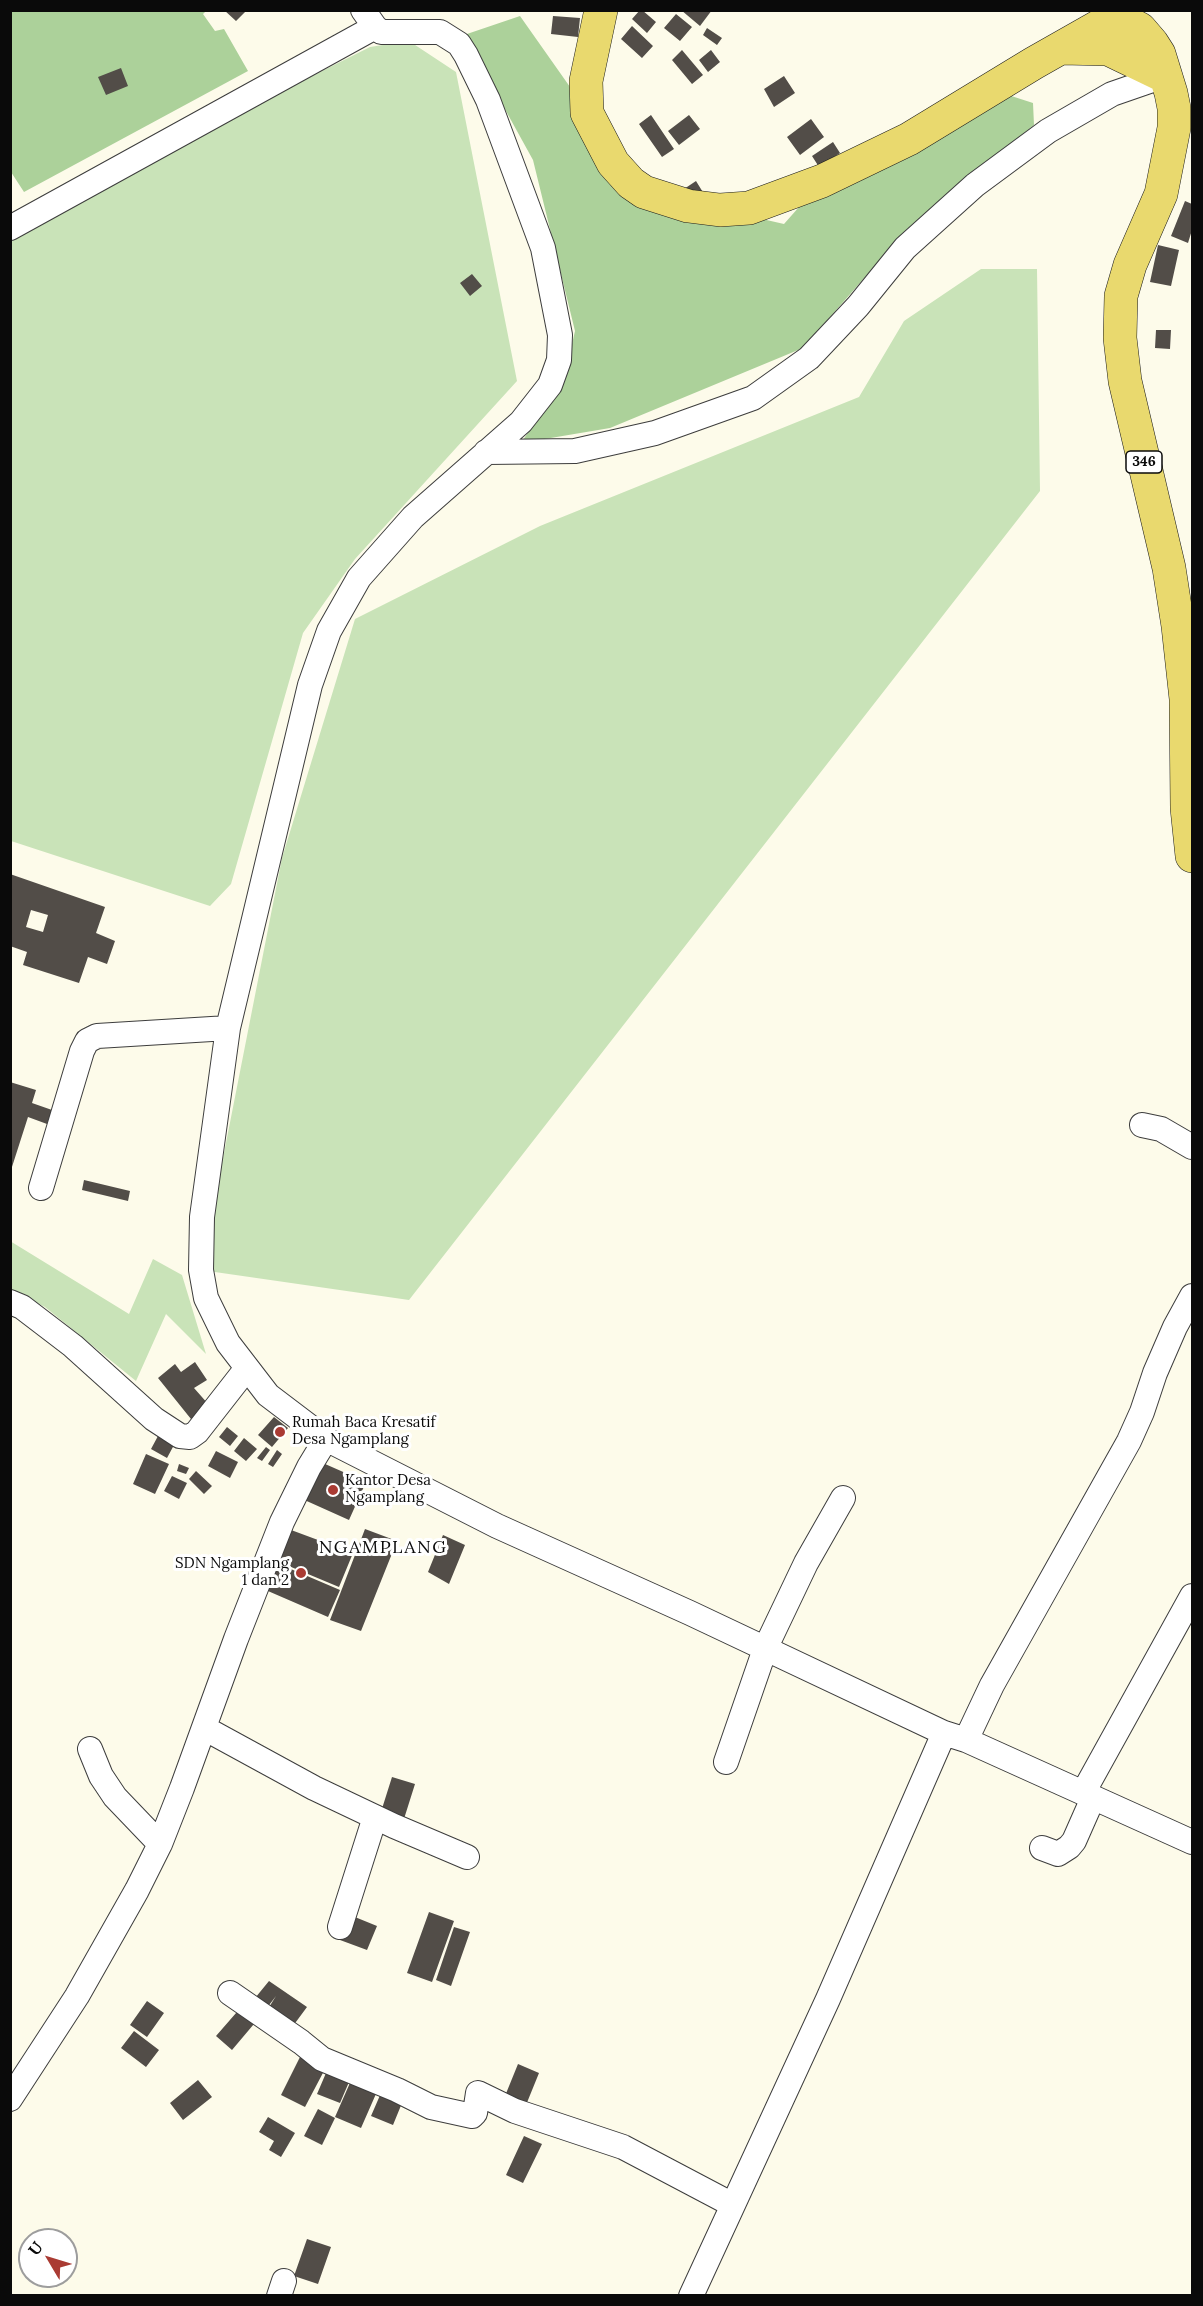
<!DOCTYPE html>
<style>
body{margin:0}
#map{position:relative;width:1203px;height:2306px;overflow:hidden;background:#fdfbea;font-family:Lora,serif}
canvas{display:block}
.frame{position:absolute;inset:0;border:12px solid #0a0a0a;pointer-events:none}
.north{position:absolute;left:18px;top:2228px;width:60px;height:60px;box-sizing:border-box;background:#fff;border:2px solid #9d9d9d;border-radius:50%;rotate:308deg;font-size:16px;font-weight:700;line-height:24px;text-align:center;color:#0a0a0a}
.north::after{content:'';display:block;margin:auto;width:21px;height:27px;background:#aa3b33;clip-path:polygon(50% 0,100% 100%,50% 72%,0 100%)}
</style>
<div id="map">
<canvas width="1203" height="2306"></canvas>
<div class="frame"></div>
<div class="north">U</div>
</div>
<script>
const context = document.querySelector('canvas').getContext('2d');
context.lineJoin = 'round';
function fillPath(path, color) {
  context.fillStyle = color;
  context.fill(path, 'evenodd');
}
function shape(rows) {
  const path = new Path2D();
  for (const r of rows) {
    path.moveTo(r[0], r[1]);
    for (let i = 2; i < r.length; i += 2) path.lineTo(r[i], r[i + 1]);
  }
  return path;
}
function trace(path, color, width, dash) {
  context.strokeStyle = color;
  context.lineWidth = width;
  context.lineCap = dash ? 'butt' : 'round';
  context.setLineDash(dash || []);
  context.stroke(path);
}
function drawText(font, color, halo, rows, align = 'center') {
  context.font = font + ' Lora,serif';
  context.lineWidth = 6;
  context.setLineDash([]);
  context.textBaseline = 'middle';
  context.strokeStyle = halo;
  context.fillStyle = color;
  for (const [text, x, y, turn = 0] of rows) {
    context.save();
    context.translate(x, y);
    context.rotate((+turn || 0) * Math.PI / 180);
    context.textAlign = isNaN(turn) ? turn : align;
    if (halo) context.strokeText(text, 0, 0);
    context.fillText(text, 0, 0);
    context.restore();
  }
}
const green = shape([
 [409,41,456,72,517,381,355,559,303,633,231,884,210,906,11,841,11,241,310,77,370,47],
 [981,269,1037,269,1040,491,409,1300,201,1270,282,858,355,619,540,526,859,397,904,321],
 [10,1241,129,1314,153,1259,182,1275,206,1354,166,1314,136,1381,45,1307,11,1290]
]);
const forest = shape([
 [10,11,206,11,203,14,215,31,224,29,248,71,24,192,11,172],
 [520,16,644,192,784,224,822,181,1002,93,1033,103,1034,125,907,229,803,348,610,428,521,443,564,379,575,331,533,160,464,35]
]);
const building = shape([
 [224,10,247,10,236,21],
 [640,10,642,10,656,22,647,33,632,19],
 [681,10,712,10,700,26],
 [676,14,692,27,680,41,664,28],
 [553,16,580,18,578,37,551,34],
 [632,26,653,46,642,58,621,39],
 [707,28,722,38,717,45,703,35],
 [682,50,703,75,692,84,672,60],
 [711,50,720,62,708,72,699,60],
 [121,68,128,86,106,95,98,77],
 [784,76,795,93,774,107,764,89],
 [651,115,674,149,662,157,639,124],
 [689,115,700,129,679,145,668,131],
 [811,119,824,137,800,155,787,137],
 [833,142,840,153,819,167,812,156],
 [696,181,704,194,684,189],
 [1185,201,1192,204,1192,230,1188,243,1171,236],
 [1158,245,1179,250,1171,286,1150,282],
 [472,274,482,286,470,296,460,283],
 [1156,330,1171,330,1170,349,1155,348],
 [10,874,105,907,96,933,115,941,107,964,88,957,79,983,23,965,27,952,10,946],
 [31,910,48,915,43,932,26,927],
 [10,1082,36,1090,32,1103,52,1110,47,1124,28,1117,11,1170],
 [84,1180,130,1191,128,1201,82,1190],
 [195,1362,207,1380,194,1388,209,1405,191,1419,158,1378,175,1364,181,1372],
 [274,1417,288,1428,272,1447,258,1435],
 [227,1427,238,1436,230,1446,219,1437],
 [158,1436,174,1445,167,1458,151,1449],
 [244,1438,257,1449,246,1461,234,1451],
 [266,1447,270,1450,262,1461,257,1458],
 [277,1450,282,1454,273,1467,268,1464],
 [216,1451,238,1462,230,1478,208,1466],
 [146,1454,169,1464,155,1494,133,1484],
 [316,1460,366,1482,349,1520,300,1498],
 [179,1464,189,1468,186,1474,177,1471],
 [196,1471,212,1486,204,1494,189,1479],
 [172,1476,187,1483,179,1499,164,1491],
 [283,1527,353,1553,339,1587,272,1559],
 [365,1529,397,1541,361,1631,330,1620],
 [443,1535,465,1545,449,1584,428,1572],
 [272,1561,340,1590,328,1617,261,1588],
 [392,1777,415,1784,403,1822,380,1815],
 [429,1912,454,1921,432,1982,407,1973],
 [350,1915,377,1926,367,1950,340,1940],
 [454,1927,470,1932,451,1986,436,1980],
 [269,1981,307,2007,290,2030,266,2012,276,1996,263,2013,251,2003],
 [147,2001,164,2013,147,2037,130,2025],
 [243,2005,259,2018,232,2050,216,2036],
 [134,2031,159,2050,146,2067,121,2048],
 [300,2057,325,2069,305,2107,281,2095],
 [518,2064,539,2073,526,2105,505,2096],
 [329,2066,352,2075,340,2103,317,2094],
 [353,2076,379,2087,361,2128,335,2117],
 [198,2080,212,2097,183,2120,170,2103],
 [381,2093,402,2103,393,2125,371,2116],
 [318,2109,335,2118,322,2145,304,2136],
 [268,2117,295,2133,281,2157,269,2150,274,2141,259,2132],
 [524,2136,542,2144,523,2183,506,2175],
 [307,2239,331,2247,318,2284,294,2276]
]);
const minor = shape([
 [10,228,375,27],
 [486,452,575,451,655,433,753,398,809,358,858,306,905,248,975,185,1048,131,1112,94,1164,76],
 [1142,1125,1161,1129,1192,1147],
 [41,1188,82,1051,87,1041,97,1036,228,1028],
 [10,1302,22,1307,73,1346,154,1419,180,1436,190,1437,197,1432,247,1368],
 [326,1439,497,1526,690,1613,944,1733,966,1740,1192,1842],
 [204,1728,314,1788,394,1826,467,1857],
 [966,1740,992,1685,1129,1441,1142,1412,1155,1373,1175,1327,1192,1296],
 [90,1749,101,1776,115,1797,160,1844],
 [726,1762,765,1649,806,1563,843,1498],
 [1083,1793,1192,1596],
 [1042,1848,1058,1854,1069,1847,1074,1841,1093,1798],
 [340,1927,375,1817],
 [230,1993,301,2042,322,2059,397,2090,431,2107,472,2116,475,2113,478,2093,515,2111,623,2147,733,2205],
 [10,2099,77,1996,137,1890,160,1844,182,1788,236,1639,282,1522,309,1467,326,1439,268,1395,228,1343,206,1298,201,1270,202,1217,228,1028,310,685,329,631,359,578,413,517,521,422,550,385,559,360,560,335,543,248,488,100,466,55,459,44,440,32,381,32,375,27,363,10],
 [279,2296,284,2281],
 [691,2296,828,1999,944,1733]
]);
const primary = shape([
 [601,10,586,81,587,113,613,163,631,183,644,192,688,206,720,210,749,208,822,181,909,139,1034,63,1101,25,1125,21,1140,29,1152,43,1159,54,1171,93,1174,108,1174,128,1161,194,1130,265,1121,296,1120,338,1125,381,1169,568,1178,626,1186,699,1187,808,1192,856],
 [1061,48,1108,49,1164,76]
]);
const markers = [
 [280,1432,6,"#aa3b33"],
 [333,1490,6,"#aa3b33"],
 [301,1573,6,"#aa3b33"]
];
const shields = [
 [1144,462,36]
];
const shieldNames = [
 ["346",1144,462]
];
const poiNames = [
 ["Rumah Baca Kresatif",292,1423],
 ["Desa Ngamplang",292,1440],
 ["Kantor Desa",345,1481],
 ["Ngamplang",345,1498],
 ["SDN Ngamplang",289,1564,"right"],
 ["1 dan 2",289,1581,"right"]
];
const quarterNames = [
 ["NGAMPLANG",383,1548]
];
fillPath(green, '#c9e3b8');
fillPath(forest, '#acd19a');
fillPath(building, '#524d48');
trace(minor, '#3d3d3d', 26);
trace(primary, '#1b1b1b', 34);
trace(minor, '#fff', 24);
trace(primary, '#e9d96e', 33);
for (const [x, y, r, color] of markers) {
  const dot = new Path2D();
  dot.arc(x, y, r, 0, 2 * Math.PI);
  context.fillStyle = color;
  context.fill(dot);
  trace(dot, '#fff', 2);
}
for (const [x, y, w] of shields) {
  const box = new Path2D();
  box.roundRect(x - w / 2, y - 11, w, 22, 4.5);
  context.fillStyle = '#fff';
  context.fill(box);
  trace(box, '#0a0a0a', 1.5);
}
drawText('bold 14px', '#0a0a0a', null, shieldNames);
drawText('15px', '#0a0a0a', '#fff', poiNames, 'left');
context.letterSpacing = '1.5px';
drawText('18px', '#0a0a0a', '#fff', quarterNames);
context.letterSpacing = '0px';
</script>
